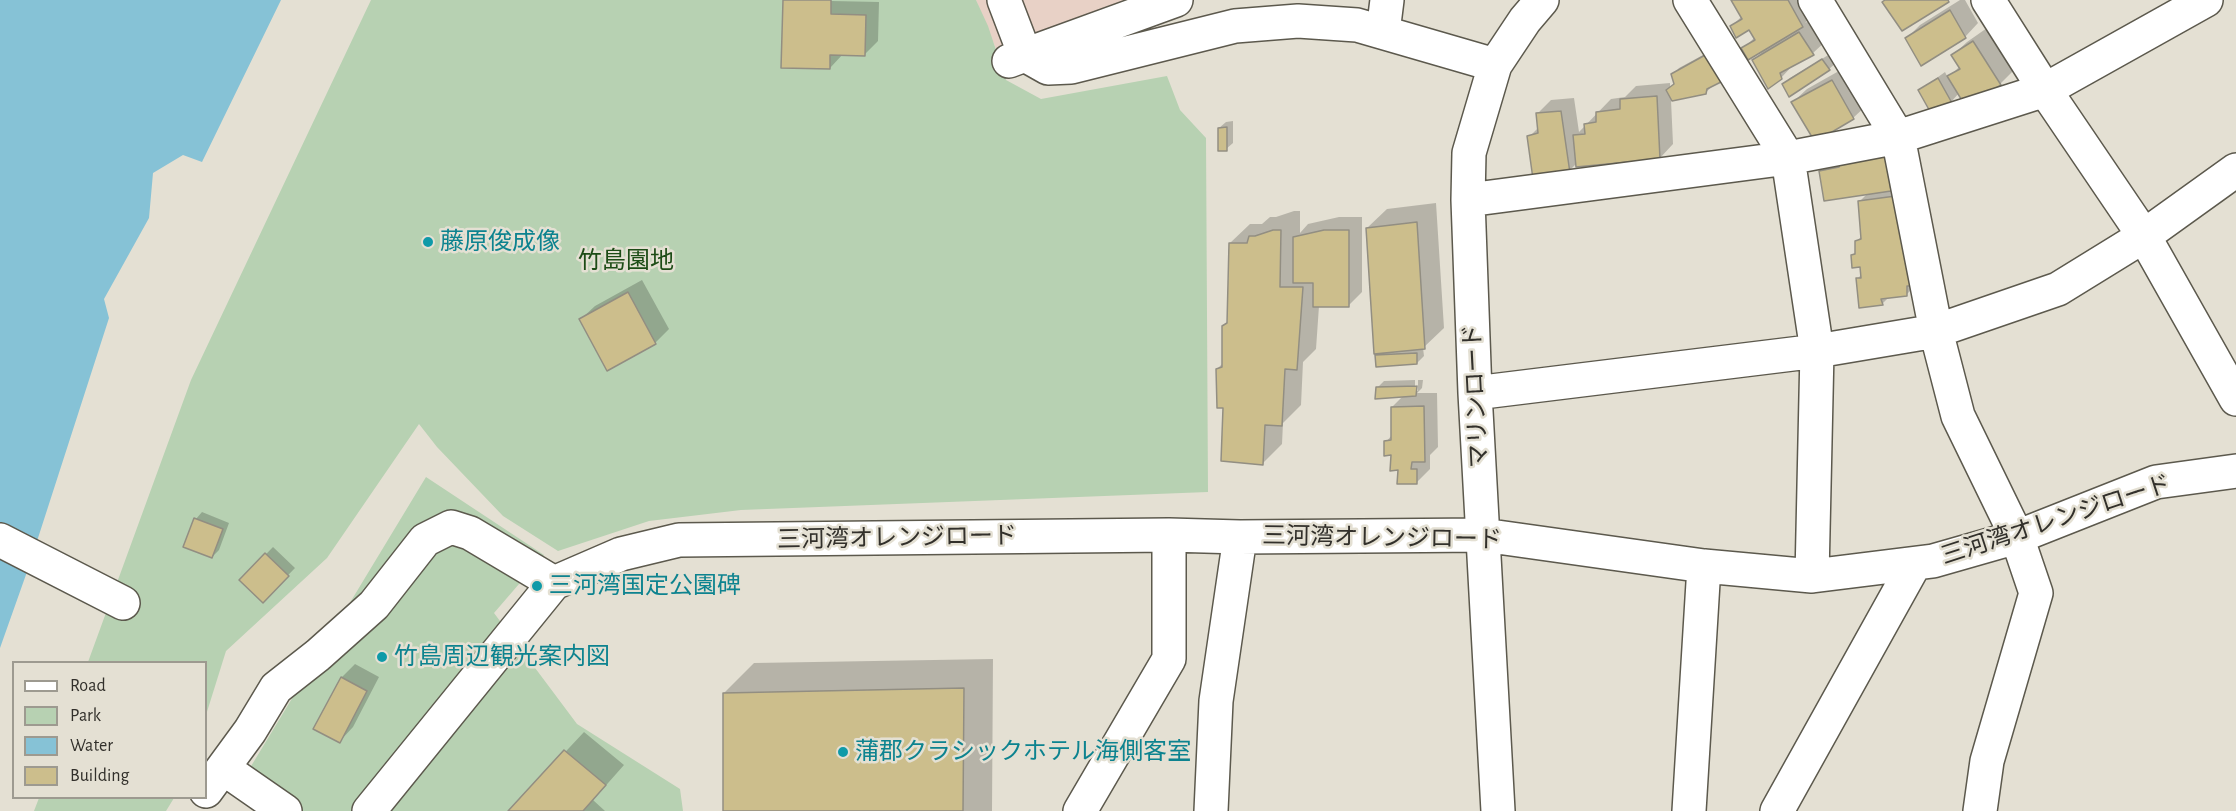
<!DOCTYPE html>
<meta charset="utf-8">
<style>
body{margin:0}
#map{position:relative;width:2236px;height:811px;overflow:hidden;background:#e4e0d3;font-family:"Alegreya Sans",sans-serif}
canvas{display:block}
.legend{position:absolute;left:12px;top:661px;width:195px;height:138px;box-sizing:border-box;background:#e4e0d3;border:2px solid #9d9a90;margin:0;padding:8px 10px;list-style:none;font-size:18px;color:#32302b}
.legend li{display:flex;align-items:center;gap:12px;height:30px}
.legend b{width:30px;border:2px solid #9d9a90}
</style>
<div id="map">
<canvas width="2236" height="811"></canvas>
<ul class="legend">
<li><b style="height:8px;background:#fff"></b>Road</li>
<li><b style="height:16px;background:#b7d1b2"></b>Park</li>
<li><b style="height:16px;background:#86c2d6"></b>Water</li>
<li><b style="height:16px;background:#ccbe8c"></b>Building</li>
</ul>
</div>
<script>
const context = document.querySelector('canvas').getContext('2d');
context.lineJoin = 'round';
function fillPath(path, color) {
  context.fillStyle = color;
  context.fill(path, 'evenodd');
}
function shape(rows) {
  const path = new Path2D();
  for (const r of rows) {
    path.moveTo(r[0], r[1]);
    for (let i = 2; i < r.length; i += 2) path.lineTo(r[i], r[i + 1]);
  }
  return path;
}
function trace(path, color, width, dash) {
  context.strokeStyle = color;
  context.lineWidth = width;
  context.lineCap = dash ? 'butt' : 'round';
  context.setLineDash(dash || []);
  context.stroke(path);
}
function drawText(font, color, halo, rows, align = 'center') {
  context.font = font + ' "Alegreya Sans","Noto Sans JP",sans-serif';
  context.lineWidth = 5;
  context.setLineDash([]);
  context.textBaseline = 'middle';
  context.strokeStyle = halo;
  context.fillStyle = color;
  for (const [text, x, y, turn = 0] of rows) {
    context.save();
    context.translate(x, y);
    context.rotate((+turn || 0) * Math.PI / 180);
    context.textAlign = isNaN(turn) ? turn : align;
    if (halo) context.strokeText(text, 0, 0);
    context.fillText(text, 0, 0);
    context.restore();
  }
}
const commercial = shape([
 [976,0,1133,0,996,49]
]);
const green = shape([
 [371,0,976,0,988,26,1006,80,1041,99,1167,76,1180,110,1206,138,1208,492,741,510,649,521,558,551,503,516,437,447,419,424,327,558,226,651,206,715,206,662,88,662,191,380],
 [426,477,544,555,494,613,577,724,680,789,683,811,255,811,233,796],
 [39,798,174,798,166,811,34,811]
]);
const water = shape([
 [0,0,281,0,202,162,183,155,153,173,149,218,104,299,109,318,28,569,0,648]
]);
const shadow = shape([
 [784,0,879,2,878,41,865,54,843,54,830,68],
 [1732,0,1809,0,1816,12,1805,23,1813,19,1827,40,1813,53,1794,64,1781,78,1754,60,1765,49,1743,49,1755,37,1750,28,1731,27,1742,16],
 [1960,0,1965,0,1978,23,1965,37,1907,38,1920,25],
 [1987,28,2014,70,2000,84,1959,93,1951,102,1920,90,1945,72,1948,78,1960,66,1953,55,1967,42],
 [1714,49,1726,74,1705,93,1671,100,1673,144,1660,158,1577,163,1569,171,1529,137,1539,127,1537,114,1551,100,1574,98,1579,132,1611,99,1625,97,1636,86,1670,83,1670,88,1675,83,1673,75,1679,68],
 [1830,54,1836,63,1829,69,1783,85,1790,78],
 [1846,67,1867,105,1853,118,1793,102,1807,89],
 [1233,121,1233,143,1226,149,1219,128,1226,122],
 [1900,143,1920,281,1907,294,1889,297,1882,304,1857,279,1862,274,1861,265,1852,255,1857,251,1856,242,1863,235,1859,202,1868,193,1820,172,1834,158],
 [1436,203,1444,328,1423,348,1424,356,1417,363,1377,356,1381,351,1367,228,1387,209],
 [1294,211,1300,211,1300,233,1308,224,1339,217,1362,217,1362,292,1349,305,1319,306,1316,349,1303,362,1301,405,1283,423,1282,444,1262,464,1224,407,1217,369,1223,363,1223,326,1228,321,1230,243,1250,224,1262,224,1270,217,1276,217],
 [642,280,669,329,655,343,581,319,595,306],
 [1415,380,1415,391,1418,391,1418,380,1423,380,1422,388,1417,393,1437,393,1438,447,1430,455,1430,469,1416,483,1399,469,1386,442,1392,435,1392,407,1404,395,1377,388,1384,381],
 [202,512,229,523,219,550,212,557,196,519],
 [273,547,295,568,263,601,241,580],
 [993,659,992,811,724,811,724,693,754,663],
 [355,664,379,677,353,727,340,741,315,728,342,677],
 [584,732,624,765,593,800,605,811,510,811]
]);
const building = shape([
 [783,0,831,0,831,14,866,15,865,56,830,55,830,69,781,68,783,0],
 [1731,0,1788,0,1803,27,1748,60,1741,48,1755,40,1749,30,1736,38,1730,26,1742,19,1731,0],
 [1885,0,1948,0,1949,2,1902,31,1882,2,1885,0],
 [1950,10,1966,38,1921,66,1905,38,1950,10],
 [1799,32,1814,55,1780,73,1782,79,1768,89,1752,60,1799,32],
 [1973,41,2001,85,1966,107,1947,76,1960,69,1951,55,1973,41],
 [1707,54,1721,82,1707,89,1706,94,1672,101,1666,90,1674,84,1671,74,1707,54],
 [1822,59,1830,70,1789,97,1782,84,1822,59],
 [1938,78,1952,103,1932,115,1918,90,1938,78],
 [1832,80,1854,119,1815,142,1791,102,1832,80],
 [1657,96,1660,159,1576,167,1573,135,1585,134,1584,124,1596,122,1596,112,1620,109,1620,99,1657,96],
 [1561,111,1570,173,1533,179,1527,136,1538,133,1536,113,1561,111],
 [1227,127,1227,151,1218,151,1218,128,1227,127],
 [1887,156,1891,191,1824,201,1819,171,1839,167,1841,160,1887,156],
 [1903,195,1916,286,1907,286,1907,296,1881,299,1883,305,1859,308,1856,278,1861,278,1860,267,1852,268,1851,255,1855,254,1855,241,1861,239,1858,201,1903,195],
 [1417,222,1425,349,1374,354,1366,228,1417,222],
 [1273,230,1281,230,1280,287,1303,287,1297,370,1285,369,1282,426,1265,425,1263,465,1221,461,1223,408,1217,408,1216,369,1222,367,1222,326,1227,323,1229,243,1247,243,1249,236,1255,236,1273,230],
 [1324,230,1349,230,1349,307,1313,307,1313,283,1293,283,1293,237,1324,230],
 [628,292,656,344,607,371,579,319,628,292],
 [1417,353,1417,364,1376,367,1375,355,1417,353],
 [1417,386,1416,396,1375,399,1376,387,1417,386],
 [1424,406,1425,462,1412,462,1411,469,1417,469,1417,484,1397,484,1398,470,1390,471,1391,455,1384,456,1384,441,1391,440,1391,407,1424,406],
 [194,518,223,529,212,558,183,547,194,518],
 [265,553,289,576,263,603,239,580,265,553],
 [341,677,367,691,340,743,313,729,341,677],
 [964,688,963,811,723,811,723,693,964,688],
 [564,750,606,785,583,811,508,811,564,750]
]);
const minor = shape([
 [1004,0,1025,55,1176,0],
 [1690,0,1788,158,1817,351,1812,576],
 [1815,0,1898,137,1936,331,1958,416,2017,537,2036,593,1987,761,1980,811],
 [1988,0,2045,90,2144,236,2236,399],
 [1383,32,1387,0],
 [1009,61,1025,55,1048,68,1071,67,1235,26,1298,21,1357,25,1495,65],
 [1468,200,1788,158,1898,137,2045,90,2206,0],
 [1475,393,1817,351,1936,331,2058,289,2144,236,2236,170],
 [0,540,123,603],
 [223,768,285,811],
 [206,791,250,731,276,688,318,655,374,605,425,540,451,527,470,533,554,583],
 [369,811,554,583,621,554,679,540,1169,535,1240,537,1483,535,1704,566,1812,576,1933,561,2017,537,2156,482,2236,471],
 [1080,811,1169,659,1169,535],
 [1211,811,1216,701,1240,537],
 [1498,811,1475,393,1468,200,1469,153,1495,65,1525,20,1542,0],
 [1689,811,1704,566],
 [1777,811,1914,565]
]);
const markers = [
 [428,242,6,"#0f9aa8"],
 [537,586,6,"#0f9aa8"],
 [382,657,6,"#0f9aa8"],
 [843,752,6,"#0f9aa8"]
];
const cultureNames = [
 ["藤原俊成像",440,242],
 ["三河湾国定公園碑",549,586],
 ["竹島周辺観光案内図",394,657],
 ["蒲郡クラシックホテル海側客室",855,752]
];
const parkNames = [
 ["竹島園地",626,261]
];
const streetNames = [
 ["マリンロード",1476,396,-93],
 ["三河湾オレンジロード",2056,520,-18],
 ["三河湾オレンジロード",897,538,-1],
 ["三河湾オレンジロード",1382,538,1]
];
fillPath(commercial, '#e8d1c6');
fillPath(green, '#b7d1b2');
fillPath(water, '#86c2d6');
fillPath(shadow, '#0003');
fillPath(building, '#ccbe8c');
trace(building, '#928e82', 1.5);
trace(minor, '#5c594d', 36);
trace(minor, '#fff', 33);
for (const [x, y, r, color] of markers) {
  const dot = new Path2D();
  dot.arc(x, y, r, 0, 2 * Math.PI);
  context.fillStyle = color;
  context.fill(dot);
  trace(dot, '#e4e0d3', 2);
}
drawText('24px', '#0d838f', '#e4e0d3', cultureNames, 'left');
drawText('24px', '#1d4c16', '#e4e0d3', parkNames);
drawText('24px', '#32302b', '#e4e0d3', streetNames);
</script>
